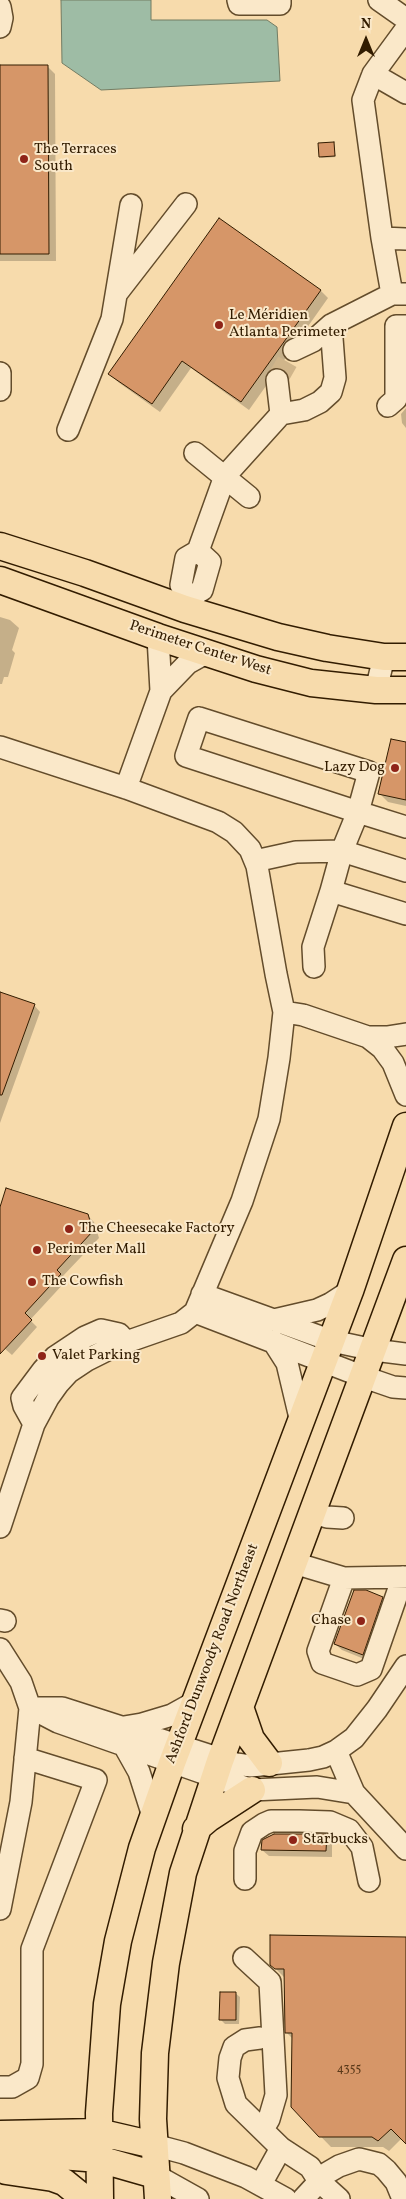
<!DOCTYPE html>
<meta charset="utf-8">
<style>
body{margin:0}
#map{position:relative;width:406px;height:2199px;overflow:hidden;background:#f7dbac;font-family:Vollkorn,serif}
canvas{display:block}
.north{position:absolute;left:341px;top:15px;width:50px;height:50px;-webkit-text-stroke:4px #fae8c9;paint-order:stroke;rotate:0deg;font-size:14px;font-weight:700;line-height:20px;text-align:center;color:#321c00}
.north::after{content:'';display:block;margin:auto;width:18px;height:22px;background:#321c00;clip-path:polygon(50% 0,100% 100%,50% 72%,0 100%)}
</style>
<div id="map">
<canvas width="406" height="2199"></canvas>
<div class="north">N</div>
</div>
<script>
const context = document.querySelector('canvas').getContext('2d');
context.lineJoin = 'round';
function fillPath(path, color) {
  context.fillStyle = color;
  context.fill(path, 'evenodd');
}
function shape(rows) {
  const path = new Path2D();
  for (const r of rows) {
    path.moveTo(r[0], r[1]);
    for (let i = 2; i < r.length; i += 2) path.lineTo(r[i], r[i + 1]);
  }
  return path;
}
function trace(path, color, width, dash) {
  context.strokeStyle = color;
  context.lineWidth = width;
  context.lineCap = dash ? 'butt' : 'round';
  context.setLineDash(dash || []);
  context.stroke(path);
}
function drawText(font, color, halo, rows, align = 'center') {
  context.font = font + ' Vollkorn,serif';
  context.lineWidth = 4;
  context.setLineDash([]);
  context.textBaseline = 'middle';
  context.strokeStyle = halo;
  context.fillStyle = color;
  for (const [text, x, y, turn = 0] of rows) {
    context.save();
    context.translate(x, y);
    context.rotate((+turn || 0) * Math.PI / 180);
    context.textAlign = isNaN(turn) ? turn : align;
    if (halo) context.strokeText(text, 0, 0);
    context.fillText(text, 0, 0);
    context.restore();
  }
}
const water = shape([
 [61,0,151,0,151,20,267,20,277,27,280,81,101,90,62,63,61,0]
]);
const shadow = shape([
 [0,66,47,66,55,74,56,261,0,261],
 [333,144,336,157,322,158,320,157],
 [320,290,328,298,249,410,191,368,160,412,118,382,110,374],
 [406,408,406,428,402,423,401,414],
 [0,617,10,620,19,628,12,650,15,653,8,677,4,677,2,684,0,684],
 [406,743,406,806,388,802,380,794],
 [0,993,34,1005,40,1012,0,1123],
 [0,1211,87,1215,94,1222,99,1238,62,1277,66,1281,30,1320,37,1327,12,1355,4,1348,0,1353],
 [382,1598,389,1604,369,1661,342,1650,335,1644],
 [326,1836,332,1842,332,1857,269,1856,262,1850],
 [406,1938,406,2142,402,2138,389,2151,383,2147,331,2147,292,2107,293,2039,286,2032,286,1979,272,1965],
 [235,1993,240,1997,239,2024,225,2024,221,2020]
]);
const building = shape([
 [0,65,48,65,49,254,0,254,0,65],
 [334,142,335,156,319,157,318,143,334,142],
 [219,218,321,290,241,402,182,361,152,404,108,374,219,218],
 [391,739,406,742,406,800,378,794,391,739],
 [0,992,35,1004,2,1095,0,1095,0,992],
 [6,1188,88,1214,93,1231,57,1270,61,1274,25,1313,32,1320,0,1354,0,1207,6,1188],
 [354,1590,366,1590,383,1597,363,1655,334,1644,354,1590],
 [274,1834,327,1834,326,1851,261,1850,262,1840,274,1834],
 [270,1935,406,1937,406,2144,391,2129,378,2141,372,2137,319,2137,291,2107,292,2033,285,2033,284,1969,275,1969,270,1965,270,1935],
 [220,1992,236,1992,236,2020,219,2020,220,1992]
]);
const minorTunnel = shape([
 [277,380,294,350]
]);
const minor = shape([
 [238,0,239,4,280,4,280,0],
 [379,0,406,19],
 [0,7,2,18,0,27],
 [406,29,373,74,363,100,382,238,406,239],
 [373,74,406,93],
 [382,238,392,294,405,294],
 [117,293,186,204],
 [294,350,313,341,331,325,392,294],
 [0,373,0,390],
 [388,406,396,399,396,326,406,326],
 [281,414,304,410,320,402,331,392,335,378,331,325],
 [68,430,112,319,131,205],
 [195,453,249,497],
 [188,598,202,590,210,562,198,551],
 [185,609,188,598,181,585,186,558,198,551,225,476,281,414,277,380],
 [376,690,384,657],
 [161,691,188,663,206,653],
 [199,718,369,772,358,812,186,756,199,718],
 [0,747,126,788,218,822,234,832,250,849,257,866,276,974,284,1012,279,1058,269,1119,242,1201,195,1312,181,1323,115,1346,87,1360,69,1372,58,1384,48,1398,34,1424,0,1527],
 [126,788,161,691,158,637],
 [255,861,296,852,342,851,406,871],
 [331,891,342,851,358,812,406,827],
 [314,967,313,947,331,891,406,914],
 [284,1012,303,1015,368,1037,387,1037,406,1034],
 [368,1037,382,1048,393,1063,406,1095],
 [202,1294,332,1341,374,1350,406,1354],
 [195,1312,364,1377,393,1387,406,1388],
 [274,1320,317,1310,330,1304,350,1291],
 [273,1341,287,1363,301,1422],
 [34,1424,24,1406,22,1398,43,1370,55,1357,85,1337,101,1330,119,1334,127,1343],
 [313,1513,327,1517,343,1518],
 [294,1563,344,1578,406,1577],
 [344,1578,318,1651,322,1663,357,1675,371,1669,403,1577],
 [0,1620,5,1621],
 [0,1649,21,1682,30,1708,21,1802,0,1909],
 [30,1708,62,1708,236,1764,251,1766,309,1760,323,1757,336,1751,354,1738,377,1709,406,1666],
 [35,1710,58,1722,252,1790,317,1787,354,1793],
 [124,1727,142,1724,172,1715,190,1705,197,1699],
 [125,1747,139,1772,153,1816],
 [336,1751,354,1793,406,1849],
 [245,1879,245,1851,252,1832,264,1824,271,1821,299,1821,330,1822,349,1830,362,1847,369,1881],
 [244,1958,270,1982,276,2095,269,2119,263,2129],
 [260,2038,245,2040,234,2047,230,2058,228,2078,236,2104,281,2148,310,2167,319,2181,339,2199],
 [0,2087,12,2087,28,2078,32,2064,32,1949,96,1780,25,1758],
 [154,2145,184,2153,246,2177,286,2199],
 [155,2175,198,2199],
 [261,2184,281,2148],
 [303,2199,327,2173,339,2166,359,2159,379,2164,386,2170,396,2182,403,2199]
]);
const major = shape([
 [0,546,85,573,185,609,278,637,327,648,384,657,406,657],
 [0,580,158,637,256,669,311,683,376,690,406,690],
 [240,1707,251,1739,269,1763],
 [196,1829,209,1818,252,1790],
 [0,2134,98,2132,154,2145],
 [0,2159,61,2156,99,2159,155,2175],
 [6,2171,53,2178,64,2182,85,2199],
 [100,2199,99,2113,107,2004,118,1941,142,1848,172,1763,350,1291,406,1126],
 [158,2199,153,2119,155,2053,166,1963,183,1873,220,1761,406,1260]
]);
const markers = [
 [24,159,5,"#8f2418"],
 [219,325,5,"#8f2418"],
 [395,768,5,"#8f2418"],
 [69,1229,5,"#8f2418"],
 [37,1250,5,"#8f2418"],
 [32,1282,5,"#8f2418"],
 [42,1356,5,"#8f2418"],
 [361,1621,5,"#8f2418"],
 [293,1840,5,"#8f2418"]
];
const numberNames = [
 ["4355",349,2070]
];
const poiNames = [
 ["The Terraces",34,150],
 ["South",34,167],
 ["Le Méridien",229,316],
 ["Atlanta Perimeter",229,333],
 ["Lazy Dog",385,768,"right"],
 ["The Cheesecake Factory",79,1229],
 ["Perimeter Mall",47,1250],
 ["The Cowfish",42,1282],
 ["Valet Parking",52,1356],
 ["Chase",351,1621,"right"],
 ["Starbucks",303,1840]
];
const streetNames = [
 ["Perimeter Center West",200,649,18],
 ["Ashford Dunwoody Road Northeast",213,1654,-69]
];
fillPath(water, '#9ebca5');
trace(water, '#737c63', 1);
fillPath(shadow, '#0003');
fillPath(building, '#d69668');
trace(building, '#321c00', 1);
trace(minorTunnel, '#d0b58a', 21, [21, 11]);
trace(minor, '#634c2b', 24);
trace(major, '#321c00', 29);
trace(minor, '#fae8c9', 21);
trace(major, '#f7dbac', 26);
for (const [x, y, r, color] of markers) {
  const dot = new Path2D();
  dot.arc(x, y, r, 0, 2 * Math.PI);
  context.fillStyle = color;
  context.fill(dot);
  trace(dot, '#fae8c9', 2);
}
drawText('12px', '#5b3a1a', null, numberNames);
drawText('15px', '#321c00', '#fae8c9', poiNames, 'left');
drawText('15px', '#321c00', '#fae8c9', streetNames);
</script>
